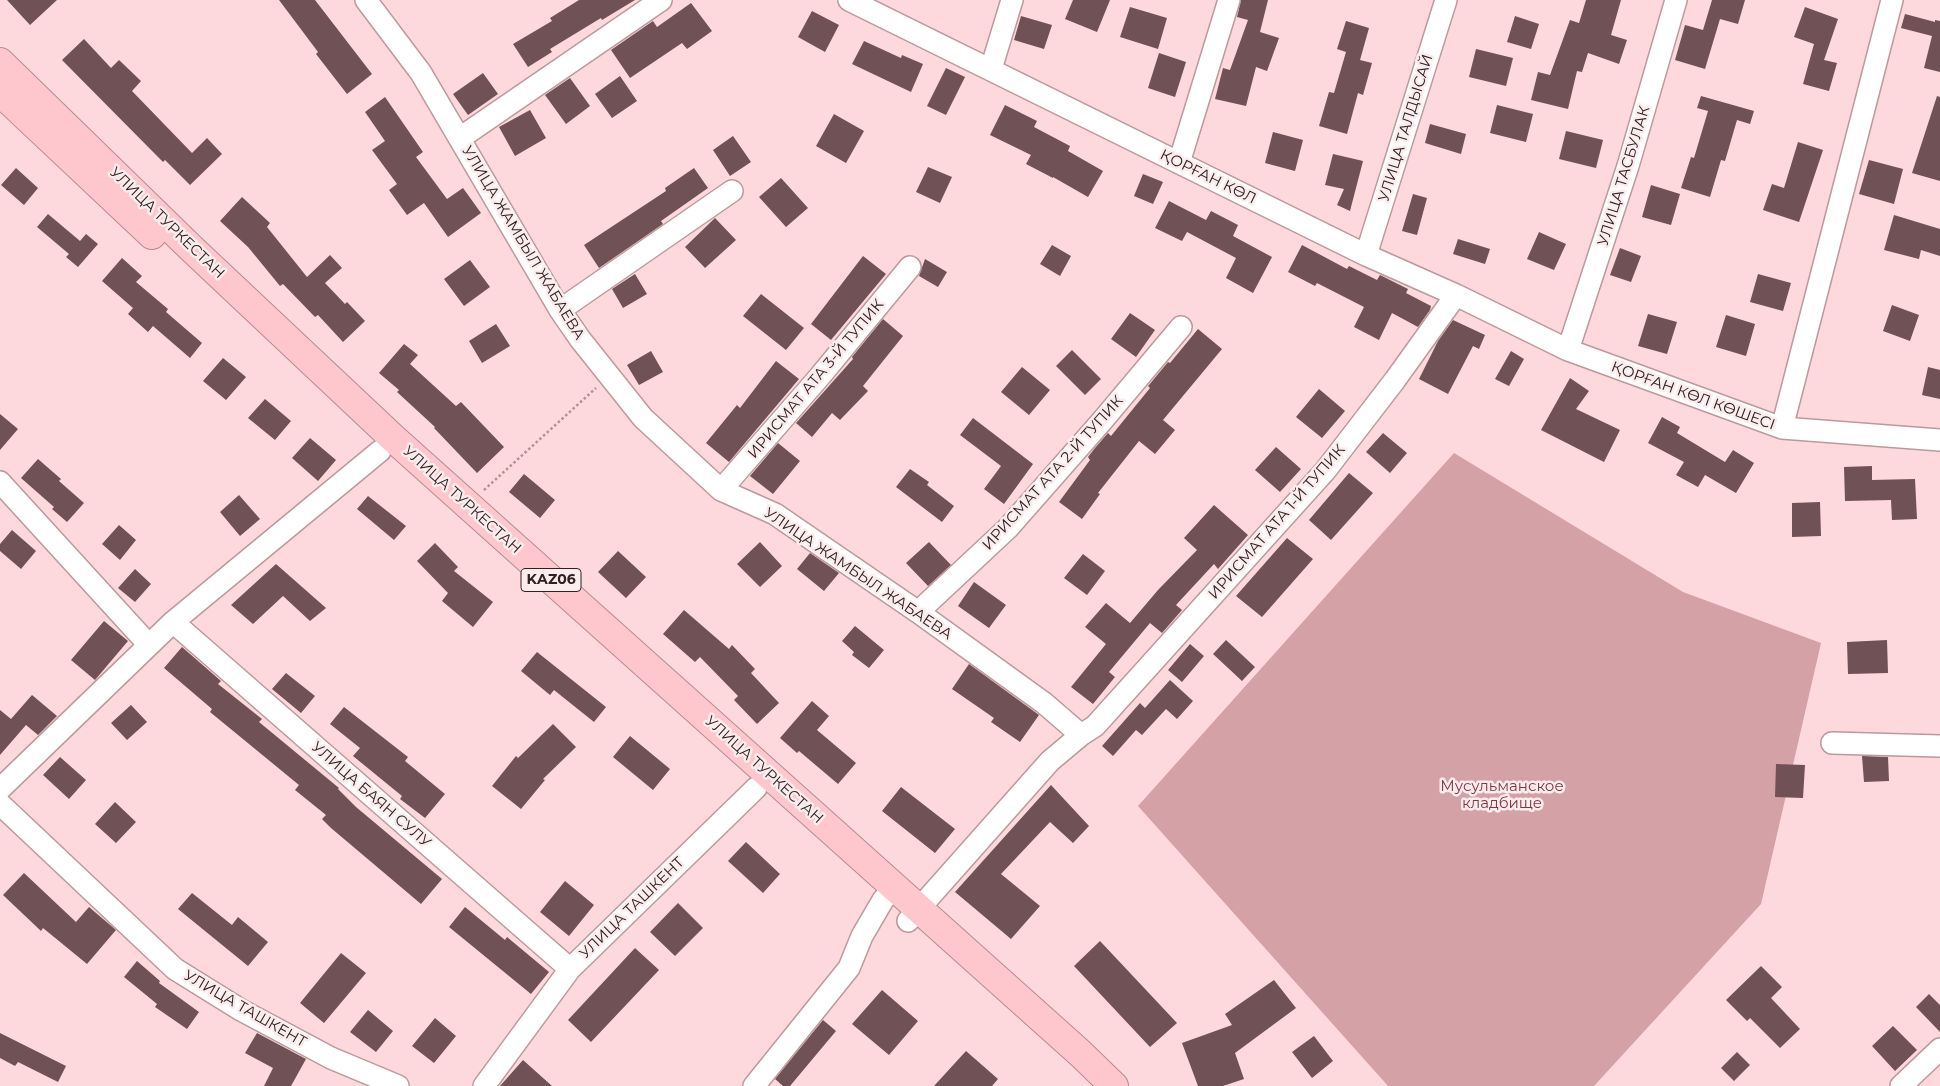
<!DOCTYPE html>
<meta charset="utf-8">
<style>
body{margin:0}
canvas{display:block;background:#fdd8dc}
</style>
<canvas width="1940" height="1086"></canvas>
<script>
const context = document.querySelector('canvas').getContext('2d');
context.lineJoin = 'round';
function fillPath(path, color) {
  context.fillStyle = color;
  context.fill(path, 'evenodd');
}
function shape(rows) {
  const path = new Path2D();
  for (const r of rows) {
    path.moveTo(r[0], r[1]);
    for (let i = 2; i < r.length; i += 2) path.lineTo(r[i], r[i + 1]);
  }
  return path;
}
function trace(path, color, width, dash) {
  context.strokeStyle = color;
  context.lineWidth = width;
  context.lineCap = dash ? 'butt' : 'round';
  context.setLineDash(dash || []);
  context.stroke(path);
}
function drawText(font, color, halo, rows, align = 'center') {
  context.font = font + ' Montserrat,sans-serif';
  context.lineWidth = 5;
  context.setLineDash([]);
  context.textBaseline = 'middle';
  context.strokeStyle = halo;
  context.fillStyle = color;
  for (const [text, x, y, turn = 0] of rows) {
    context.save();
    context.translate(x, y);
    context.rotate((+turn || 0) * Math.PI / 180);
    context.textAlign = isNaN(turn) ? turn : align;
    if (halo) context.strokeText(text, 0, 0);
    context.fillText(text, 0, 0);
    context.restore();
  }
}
const green = shape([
 [1454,453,1683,592,1821,643,1761,904,1594,1086,1388,1086,1138,806]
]);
const building = shape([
 [7,0,57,0,30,25],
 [279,0,315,0,372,74,347,94,316,54,318,52],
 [579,0,635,0,602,20,601,18,550,49,552,52,528,67,513,44,552,21,550,18],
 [1073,0,1110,0,1097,32,1065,19],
 [1241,0,1268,0,1260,32,1279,38,1267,71,1256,67,1246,106,1215,99,1223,68,1230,70,1248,20,1237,17],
 [1586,0,1621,0,1611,35,1627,40,1619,64,1588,53,1582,72,1577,71,1568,109,1531,100,1538,72,1550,75,1570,20,1579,23],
 [1712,0,1745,0,1738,24,1720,19,1705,69,1675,60,1685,25,1703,30],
 [691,3,712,31,687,49,682,43,630,78,611,50,653,21,657,27],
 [1130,7,1167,18,1158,49,1120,37],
 [1805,7,1838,19,1824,60,1837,63,1829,91,1803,84,1814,44,1794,37],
 [812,11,839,25,825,52,798,37],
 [1905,14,1935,22,1935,20,1940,21,1940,72,1924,68,1932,36,1901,28],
 [1021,16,1052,25,1044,49,1014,40],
 [1515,16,1539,24,1531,49,1507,42],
 [1346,21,1369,28,1360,60,1372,63,1363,95,1358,93,1347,134,1319,126,1329,92,1334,93,1346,52,1337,49],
 [84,39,111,68,119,60,141,81,132,91,192,153,207,138,222,154,190,185,165,160,163,162,62,60],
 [864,41,901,58,902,55,923,64,911,92,852,64],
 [1476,49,1513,58,1506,86,1469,77],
 [1159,53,1186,62,1175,97,1148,88],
 [946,68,965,77,946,115,927,106],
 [483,73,498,94,468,115,453,94],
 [620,76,637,101,612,118,595,94],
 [570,78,590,106,566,124,545,95],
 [1701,96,1754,111,1750,124,1737,120,1725,161,1721,160,1710,197,1681,188,1691,157,1694,158,1708,111,1697,108],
 [1937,96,1940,97,1940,181,1912,173],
 [385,97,423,152,416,157,447,199,463,188,481,213,448,237,424,203,407,215,389,190,397,184,372,150,385,141,365,112],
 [1005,105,1037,121,1034,127,1070,146,1068,151,1103,171,1088,197,1053,177,1053,178,1026,164,1031,155,990,135],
 [1497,105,1533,114,1526,142,1490,133],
 [530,110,546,138,515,156,499,127],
 [834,114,864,131,846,163,816,146],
 [1430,124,1466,134,1461,154,1425,143],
 [1566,131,1603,140,1596,168,1559,159],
 [1273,132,1303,140,1295,171,1265,163],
 [733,136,751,162,730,176,713,150],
 [1798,142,1823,150,1799,222,1763,210,1772,184,1784,188],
 [1333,154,1363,161,1350,211,1337,205,1344,189,1325,185],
 [1869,160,1903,169,1894,204,1859,194],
 [928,167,952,177,940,203,916,192],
 [16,168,38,188,24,205,1,185],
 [694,168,708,188,661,221,663,224,599,268,584,245,666,191,665,188],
 [1143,174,1163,182,1153,204,1134,196],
 [781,178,808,208,786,227,759,197],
 [1651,185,1680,194,1671,225,1642,217],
 [1413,194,1427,198,1417,235,1402,231],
 [242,197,270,223,267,227,307,277,330,255,342,268,325,283,345,304,347,302,365,321,343,342,318,315,315,317,283,284,280,286,248,247,220,221],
 [1169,201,1206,220,1211,211,1238,225,1233,236,1272,257,1253,293,1226,278,1236,258,1187,232,1182,241,1155,228],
 [48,214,80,241,86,234,98,244,78,267,66,257,69,254,37,227],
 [1894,215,1940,229,1940,256,1921,250,1919,259,1884,250],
 [715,218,736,240,705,268,685,247],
 [1539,232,1566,244,1554,270,1527,259],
 [1458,239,1490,249,1485,264,1453,254],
 [1052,245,1071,256,1060,276,1040,264],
 [1302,245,1347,269,1349,266,1377,280,1380,275,1408,289,1406,293,1431,306,1430,310,1418,327,1392,313,1379,340,1354,327,1364,307,1317,283,1315,286,1288,272],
 [1620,248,1641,256,1631,282,1610,275],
 [863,256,886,274,831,340,811,324],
 [122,258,142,276,136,282,168,309,166,312,202,343,190,358,153,326,148,332,128,314,133,308,102,281],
 [925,259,947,272,938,287,919,276],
 [470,260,490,287,464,306,444,279],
 [635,274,647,294,623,308,612,289],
 [1758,274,1791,283,1783,311,1750,302],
 [761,294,804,328,786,350,743,316],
 [1892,305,1919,315,1910,341,1883,331],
 [1130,313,1155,330,1136,357,1111,339],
 [1648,314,1677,322,1667,354,1638,346],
 [1726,315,1755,324,1746,356,1716,347],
 [883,319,903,336,863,386,868,391,840,420,832,413,812,437,796,423,853,359,852,357],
 [1453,320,1485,335,1479,349,1473,346,1448,394,1419,379,1438,341],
 [496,324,510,346,482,363,469,341],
 [1198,329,1222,349,1163,420,1175,430,1155,454,1139,441,1098,493,1100,494,1082,519,1059,502,1090,460,1088,457,1095,448,1108,433,1111,436,1150,388,1148,386,1149,385,1168,362,1170,363],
 [404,344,418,355,410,364,456,406,461,402,504,447,477,473,434,428,435,427,397,392,399,390,379,373],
 [1072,350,1101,379,1085,395,1056,366],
 [651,351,663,372,639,385,627,365],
 [1511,351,1524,359,1509,386,1495,379],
 [223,358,246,377,226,400,203,381],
 [776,361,799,379,729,462,706,443,737,405,740,408],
 [1022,367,1050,390,1029,415,1001,392],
 [1928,367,1940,370,1940,399,1922,395],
 [1570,378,1589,391,1576,409,1620,430,1604,462,1541,430],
 [1319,389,1345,411,1322,438,1296,417],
 [265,399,291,421,275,440,248,418],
 [0,414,18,429,0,450],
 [1662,417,1680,427,1677,433,1725,462,1733,450,1754,463,1736,493,1705,475,1698,487,1676,475,1684,462,1648,443],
 [973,418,1033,464,1004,504,984,489,1001,466,960,435],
 [1383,433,1407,453,1390,473,1366,452],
 [310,438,336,460,318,481,292,458],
 [778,443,800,461,773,494,750,476],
 [1276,447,1301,469,1280,492,1255,470],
 [38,459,61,479,59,481,84,503,67,522,52,509,54,507,21,478],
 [1872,466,1872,480,1915,479,1917,519,1892,520,1891,500,1845,501,1844,467],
 [910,469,929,482,927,485,954,506,942,522,896,487],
 [1349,473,1373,493,1331,540,1309,520],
 [524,474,555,500,540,518,509,492],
 [239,495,260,519,240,536,220,512],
 [368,496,406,526,394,540,357,509],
 [1820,502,1821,536,1792,537,1792,503],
 [1214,505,1248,535,1218,569,1214,564,1176,605,1182,610,1162,633,1150,623,1109,672,1115,677,1093,704,1071,687,1106,644,1085,627,1106,603,1130,623,1158,590,1197,550,1184,538],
 [119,525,136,540,120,560,102,544],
 [12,530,36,551,21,569,0,551,0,544],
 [1287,538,1313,559,1262,617,1236,596],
 [760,542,782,566,760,587,737,564],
 [929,542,951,565,928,586,906,563],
 [435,543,458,567,454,571,493,602,473,627,442,601,448,593,417,561],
 [618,551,646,577,626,598,598,572],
 [810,553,839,573,824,591,797,569],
 [1083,554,1105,571,1087,595,1064,578],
 [276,564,326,608,310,621,283,596,253,624,231,605],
 [135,569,151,584,135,602,118,588],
 [974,582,1006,605,989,628,958,606],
 [684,610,729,649,732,645,755,669,751,673,779,703,757,724,734,700,738,696,700,657,695,662,663,634],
 [104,621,128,641,95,680,71,660],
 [855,626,884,650,869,668,852,655,854,652,842,641],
 [1226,640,1255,667,1242,681,1213,654],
 [1887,640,1888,673,1848,674,1847,642],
 [1190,644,1204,656,1182,682,1168,670],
 [182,647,221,681,218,684,262,719,259,722,339,788,338,789,356,807,442,879,421,904,331,828,322,819,326,815,295,790,299,785,210,712,212,709,164,668],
 [537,652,606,707,594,722,554,690,550,695,521,671],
 [969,664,1039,715,1020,742,991,722,994,718,952,689],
 [286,673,315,696,301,713,272,689],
 [1170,680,1193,701,1177,719,1166,709,1142,735,1136,730,1113,756,1102,746,1140,703,1145,708],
 [32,695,57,716,38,735,26,725,0,755,0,710,11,719],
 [812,701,829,716,817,730,856,763,838,784,799,751,797,753,780,738],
 [131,705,147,722,127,740,111,723],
 [344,707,408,757,405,761,445,794,425,818,400,799,402,796,353,756,360,748,330,724],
 [553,724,576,747,543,779,545,780,521,809,492,786,516,756,518,758],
 [630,736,670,769,653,790,613,757],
 [1862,756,1888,757,1889,781,1864,782],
 [60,757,86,780,69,799,43,775],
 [1776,764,1805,765,1803,798,1775,797],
 [1051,785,1089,826,1073,843,1050,822,1001,874,1040,906,1011,939,955,892],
 [901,787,955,829,935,853,882,811],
 [115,802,136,822,116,843,95,824],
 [746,842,780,874,763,893,728,861],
 [24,873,76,922,89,907,116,930,87,964,43,928,41,931,3,895],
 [565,881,594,905,569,936,540,912],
 [192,893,232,925,238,917,268,942,248,966,178,909],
 [678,903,703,928,675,956,650,932],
 [465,907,505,940,507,937,549,972,531,994,449,927],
 [1100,941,1177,1023,1150,1047,1074,966],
 [635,948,659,970,591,1042,568,1020],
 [341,953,366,973,324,1023,300,1003],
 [137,961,160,981,159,983,199,1012,187,1029,155,1007,157,1004,124,977],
 [1761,966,1782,987,1771,998,1800,1029,1780,1048,1750,1018,1747,1021,1726,1000],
 [1274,980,1296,1008,1235,1053,1244,1079,1223,1086,1198,1086,1182,1043,1232,1025,1225,1014],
 [882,990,918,1021,889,1055,852,1024],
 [1929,994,1940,1005,1940,1032,1916,1007],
 [368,1010,393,1031,376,1052,350,1032],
 [435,1018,456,1036,434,1063,412,1046],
 [823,1020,836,1031,790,1086,783,1086,775,1079],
 [1893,1026,1917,1050,1895,1071,1872,1046],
 [0,1033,66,1066,58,1082,18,1062,15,1066,0,1058],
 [257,1033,306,1059,291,1086,264,1086,273,1068,245,1053],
 [1314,1036,1333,1061,1312,1078,1292,1052],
 [966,1051,998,1079,992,1086,934,1086],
 [1737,1052,1750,1065,1734,1081,1721,1068],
 [523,1060,552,1086,500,1086]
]);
const path = shape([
 [484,490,596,388]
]);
const minor = shape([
 [366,0,421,73,560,310,580,339,643,418,721,490,775,514,918,612,1044,703,1081,735,1050,761,908,921],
 [849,0,1366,255,1456,295,1568,350,1782,428,1940,440],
 [991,69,1012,0],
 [460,138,661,0],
 [1179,163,1229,0],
 [1366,255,1446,0],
 [560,310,732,191],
 [1568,350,1628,166,1676,0],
 [1782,428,1892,0],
 [0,482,149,645],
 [721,490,821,375,910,267],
 [918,612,1008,528,1102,421,1181,327],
 [173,622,570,969],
 [1081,735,1095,726,1325,471,1395,380,1456,295],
 [1832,743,1940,746],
 [0,789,173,622,380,451],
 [0,804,175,969,241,1010,331,1058,398,1086],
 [484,1086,570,969,756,788],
 [754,1086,849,968,862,936,883,900,894,887],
 [1901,1086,1940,1049]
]);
const highway = shape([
 [0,62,191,248,393,438,1081,1054,1114,1086],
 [0,92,152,235]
]);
const shields = [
 [551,580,60]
];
const shieldNames = [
 ["KАZ06",551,580]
];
const streetNames = [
 ["УЛИЦА ТАЛДЫСАЙ",1406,128,-73],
 ["УЛИЦА ТАСБУЛАК",1624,176,-73],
 ["ҚОРҒАН КӨЛ",1208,177,26],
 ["УЛИЦА ТУРКЕСТАН",167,223,44],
 ["УЛИЦА ЖАМБЫЛ ЖАБАЕВА",523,243,59],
 ["ИРИСМАТ АТА 3-Й ТУПИК",816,379,-50],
 ["ҚОРҒАН КӨЛ КӨШЕСІ",1693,396,20],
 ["ИРИСМАТ АТА 2-Й ТУПИК",1053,473,-48],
 ["УЛИЦА ТУРКЕСТАН",462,500,42],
 ["ИРИСМАТ АТА 1-Й ТУПИК",1277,522,-49],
 ["УЛИЦА ЖАМБЫЛ ЖАБАЕВА",858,574,34],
 ["УЛИЦА ТУРКЕСТАН",764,770,42],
 ["УЛИЦА БАЯН СУЛУ",371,795,41],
 ["УЛИЦА ТАШКЕНТ",632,908,-44],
 ["УЛИЦА ТАШКЕНТ",245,1009,30]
];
const parkNames = [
 ["Мусульманское",1502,787],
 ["кладбище",1502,804]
];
fillPath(green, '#d4a1a7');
fillPath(building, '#705155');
trace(minor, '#bc999d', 24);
trace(highway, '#b58d91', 30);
trace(path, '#ae9295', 2.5, [2.5, 2.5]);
trace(minor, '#fff', 21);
trace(highway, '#fec7cd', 28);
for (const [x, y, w] of shields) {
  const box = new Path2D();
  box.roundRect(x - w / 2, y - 11.5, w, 23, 4);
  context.fillStyle = '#fbeced';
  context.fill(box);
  trace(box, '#2e2122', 1);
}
drawText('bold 14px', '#2e2122', null, shieldNames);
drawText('15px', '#2e2122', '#fbeced', streetNames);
drawText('15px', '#863545', '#fbeced', parkNames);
</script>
